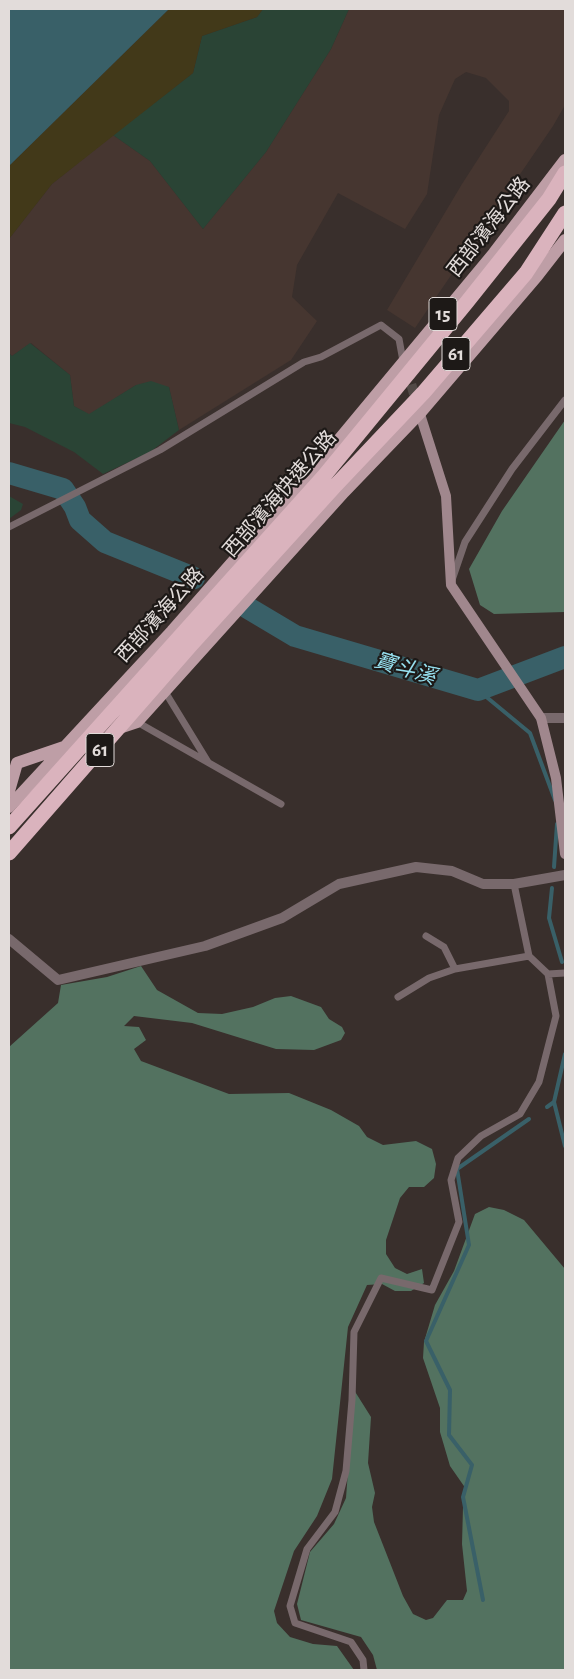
<!DOCTYPE html>
<meta charset="utf-8">
<style>
body{margin:0}
#map{position:relative;width:574px;height:1679px;overflow:hidden;background:#392f2c;font-family:"Alegreya Sans",sans-serif}
canvas{display:block}
.frame{position:absolute;inset:0;border:10px solid #e2dcda;pointer-events:none}
</style>
<div id="map">
<canvas width="574" height="1679"></canvas>
<div class="frame"></div>
</div>
<script>
const context = document.querySelector('canvas').getContext('2d');
context.lineJoin = 'round';
function fillPath(path, color) {
  context.fillStyle = color;
  context.fill(path, 'evenodd');
}
function shape(rows) {
  const path = new Path2D();
  for (const r of rows) {
    path.moveTo(r[0], r[1]);
    for (let i = 2; i < r.length; i += 2) path.lineTo(r[i], r[i + 1]);
  }
  return path;
}
function trace(path, color, width, dash) {
  context.strokeStyle = color;
  context.lineWidth = width;
  context.lineCap = dash ? 'butt' : 'round';
  context.setLineDash(dash || []);
  context.stroke(path);
}
function drawText(font, color, halo, rows, align = 'center') {
  context.font = font + ' "Alegreya Sans","Noto Sans TC",sans-serif';
  context.lineWidth = 4.5;
  context.setLineDash([]);
  context.textBaseline = 'middle';
  context.strokeStyle = halo;
  context.fillStyle = color;
  for (const [text, x, y, turn = 0] of rows) {
    context.save();
    context.translate(x, y);
    context.rotate((+turn || 0) * Math.PI / 180);
    context.textAlign = isNaN(turn) ? turn : align;
    if (halo) context.strokeText(text, 0, 0);
    context.fillText(text, 0, 0);
    context.restore();
  }
}
const built = shape([
 [349,9,565,9,565,105,553,126,415,328,387,310,462,184,509,111,509,101,486,78,466,72,455,79,439,115,427,194,405,229,338,193,297,265,292,297,317,321,291,360,179,430,169,387,136,385,89,415,74,406,70,375,31,343,12,356,9,353,9,239,52,184,113,135,150,161,203,229,266,152,331,49]
]);
const green = shape([
 [263,9,349,9,331,49,266,152,203,229,150,161,113,135,193,73,202,36,257,17],
 [30,343,70,375,74,406,89,414,136,385,151,381,169,387,179,430,150,452,103,474,74,452,25,427,9,423,9,353,12,356],
 [9,496,23,504,21,510,9,519]
]);
const forest = shape([
 [565,420,565,612,494,614,480,605,469,569,502,511],
 [141,966,157,990,198,1013,222,1014,253,1007,275,998,291,996,321,1007,329,1019,342,1027,345,1033,341,1040,314,1050,276,1049,192,1023,134,1016,124,1026,139,1027,146,1040,134,1049,141,1061,229,1094,289,1093,331,1110,359,1126,367,1137,383,1145,416,1141,432,1149,436,1164,434,1178,424,1187,409,1187,400,1198,386,1240,386,1254,395,1268,407,1274,422,1269,424,1283,411,1291,395,1291,382,1284,367,1285,348,1327,332,1479,317,1516,294,1551,274,1611,277,1623,290,1637,313,1644,337,1646,354,1670,9,1670,9,1047,58,1003,61,985,107,977],
 [489,1207,504,1210,524,1220,565,1269,565,1670,377,1670,373,1655,361,1637,301,1620,297,1604,310,1552,334,1524,346,1498,354,1390,371,1417,368,1463,375,1493,372,1507,374,1522,403,1596,413,1614,426,1620,433,1618,447,1600,463,1600,467,1591,462,1544,463,1507,466,1489,450,1466,440,1432,440,1408,423,1358,424,1342,435,1305,454,1271,475,1214]
]);
const sand = shape([
 [169,9,263,9,257,17,202,36,193,73,52,184,9,239,9,166]
]);
const water = shape([
 [9,9,169,9,9,166]
]);
const stream = shape([
 [478,690,530,733,555,800],
 [554,867,557,824],
 [552,888,549,918,562,962],
 [565,1054,554,1102,565,1146],
 [547,1107,554,1102],
 [483,1600,463,1497,472,1465,449,1435,450,1390,426,1341,469,1245,457,1169,529,1119]
]);
const river = shape([
 [9,473,63,489,75,507,80,520,105,542,194,578],
 [248,608,295,636,478,690,565,657]
]);
const secondaryTunnel = shape([
 [407,370,417,404]
]);
const lane = shape([
 [9,527,160,450,304,362,321,357,381,325,399,339,403,361],
 [452,580,465,542,512,469,565,400],
 [164,690,208,762],
 [137,722,281,804],
 [514,884,529,956,548,974,565,973],
 [426,936,444,947,455,969,529,956],
 [398,997,429,978,455,969],
 [364,1670,363,1660,351,1642,295,1623,290,1606,307,1549,335,1512,346,1471,352,1400,354,1332,381,1278,432,1290,459,1222,451,1180,458,1158,481,1136,520,1114,539,1082,556,1016,548,974]
]);
const street = shape([
 [541,718,565,718],
 [9,939,58,980,205,946,282,918,339,884,416,867,452,871,483,884,514,884,565,875]
]);
const secondary = shape([
 [419,411,446,496,451,585,541,718,556,778,565,854]
]);
const primary = shape([
 [116,729,137,722,344,492,420,413,537,276,565,240],
 [9,791,17,763,64,747],
 [9,807,172,631,317,466,494,253,565,160]
]);
const highway = shape([
 [9,827,324,476,467,302,549,199,565,173],
 [9,853,190,646,335,486,424,392,526,273,565,213]
]);
const shields = [
 [443,314,28],
 [456,354,28],
 [100,750,28]
];
const shieldNames = [
 ["15",443,314],
 ["61",456,354],
 ["61",100,750]
];
const streetNames = [
 ["西部濱海公路",489,227,-52],
 ["西部濱海快速公路",280,494,-49],
 ["西部濱海公路",160,615,-48]
];
const waterNames = [
 ["寶斗溪",405,669,17]
];
fillPath(built, '#463630');
fillPath(green, '#2a4435');
fillPath(forest, '#537260');
fillPath(sand, '#423919');
fillPath(water, '#396068');
trace(stream, '#396068', 4);
trace(river, '#396068', 22);
trace(secondaryTunnel, '#524946', 10, [10, 5]);
trace(lane, '#78696c', 7);
trace(street, '#78696c', 10);
trace(secondary, '#a0878d', 10);
trace(primary, '#be9ea6', 12);
trace(highway, '#dab3bd', 15);
for (const [x, y, w] of shields) {
  const box = new Path2D();
  box.roundRect(x - w / 2, y - 16.5, w, 33, 4);
  context.fillStyle = '#1d1917';
  context.fill(box);
  trace(box, '#e2dcda', 1);
}
drawText('bold 19px', '#e2dcda', null, shieldNames);
drawText('20px', '#e2dcda', '#1d1917', streetNames);
drawText('italic 21px', '#96e0ef', '#1d1917', waterNames);
</script>
